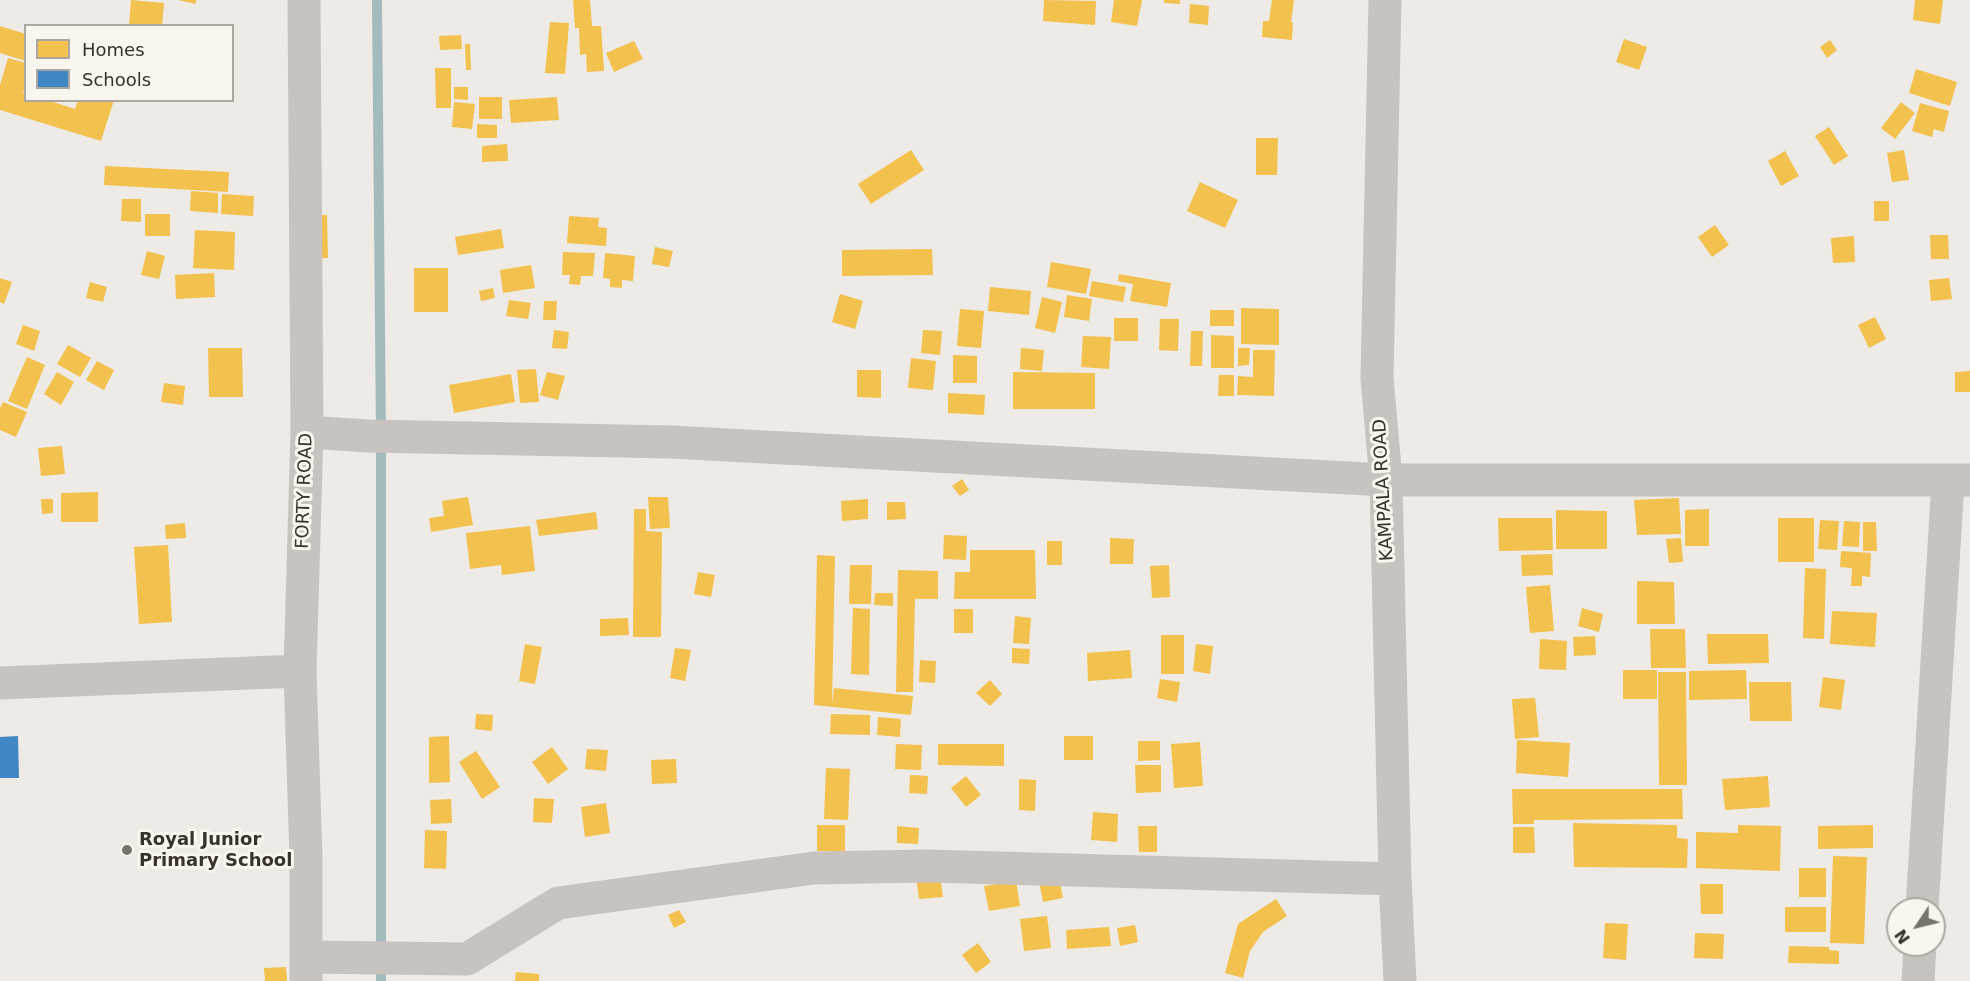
<!DOCTYPE html>
<style>
body{margin:0}
#map{position:relative;width:1970px;height:981px;overflow:hidden;background:#eeeae6;font-family:"DejaVu Sans",sans-serif}
canvas{display:block}
.legend{position:absolute;left:24px;top:24px;width:210px;height:78px;box-sizing:border-box;background:#f9f5ef;border:2px solid #aca7a1;margin:0;padding:8px 10px;list-style:none;font-size:18px;color:#38312c}
.legend li{display:flex;align-items:center;gap:12px;height:30px}
.legend b{width:30px;border:2px solid #aca7a1}
.north{position:absolute;left:1886px;top:897px;width:60px;height:60px;box-sizing:border-box;background:#f9f5ef;border:2px solid #aca7a1;border-radius:50%;rotate:235deg;font-size:16px;font-weight:700;line-height:24px;text-align:center;color:#38312c}
.north::after{content:'';display:block;margin:auto;width:21px;height:27px;background:#78726d;clip-path:polygon(50% 0,100% 100%,50% 72%,0 100%)}
</style>
<div id="map">
<canvas width="1970" height="981"></canvas>
<ul class="legend">
<li><b style="height:16px;background:#f2c14e"></b>Homes</li>
<li><b style="height:16px;background:#3f88c5"></b>Schools</li>
</ul>
<div class="north">N</div>
</div>
<script>
const context = document.querySelector('canvas').getContext('2d');
context.lineJoin = 'round';
function fillPath(path, color) {
  context.fillStyle = color;
  context.fill(path, 'evenodd');
}
function shape(rows) {
  const path = new Path2D();
  for (const r of rows) {
    path.moveTo(r[0], r[1]);
    for (let i = 2; i < r.length; i += 2) path.lineTo(r[i], r[i + 1]);
  }
  return path;
}
function trace(path, color, width, dash) {
  context.strokeStyle = color;
  context.lineWidth = width;
  context.lineCap = dash ? 'butt' : 'round';
  context.setLineDash(dash || []);
  context.stroke(path);
}
function drawText(font, color, halo, rows, align = 'center') {
  context.font = font + ' "DejaVu Sans",sans-serif';
  context.lineWidth = 6;
  context.setLineDash([]);
  context.textBaseline = 'middle';
  context.strokeStyle = halo;
  context.fillStyle = color;
  for (const [text, x, y, turn = 0] of rows) {
    context.save();
    context.translate(x, y);
    context.rotate((+turn || 0) * Math.PI / 180);
    context.textAlign = isNaN(turn) ? turn : align;
    if (halo) context.strokeText(text, 0, 0);
    context.fillText(text, 0, 0);
    context.restore();
  }
}
const homes = shape([
 [131,0,164,3,162,26,129,26],
 [178,0,196,0,196,4],
 [573,0,590,0,592,26,601,26,604,71,587,72,586,54,580,55,579,28,575,28],
 [1044,0,1096,1,1095,25,1043,21],
 [1114,0,1142,0,1137,26,1111,22],
 [1164,0,1180,0,1180,4,1164,3],
 [1272,0,1294,0,1291,23,1293,22,1292,40,1262,37,1263,21,1269,21],
 [1915,0,1943,0,1940,24,1913,20],
 [1190,4,1209,6,1208,25,1189,23],
 [550,22,569,23,565,74,545,73],
 [0,26,26,34,26,61,0,53],
 [461,35,462,49,440,50,439,36],
 [1624,39,1647,47,1639,70,1616,62],
 [1830,40,1837,50,1827,58,1820,47],
 [634,41,643,59,614,72,606,53],
 [465,44,470,44,471,70,466,70],
 [8,58,26,63,26,85,23,93,26,94,26,100,47,100,75,109,78,100,114,100,101,141,0,110,0,85],
 [435,68,451,68,451,108,436,108],
 [1916,69,1957,82,1950,106,1909,93],
 [454,87,468,87,468,100,454,99],
 [479,97,502,97,502,119,479,119],
 [557,97,559,120,511,123,509,100],
 [454,102,475,104,472,129,452,127],
 [1901,102,1915,113,1895,139,1881,128],
 [1920,103,1949,111,1944,132,1934,129,1932,137,1912,131],
 [477,124,497,125,497,138,477,138],
 [1829,127,1848,156,1834,165,1815,136],
 [1256,138,1278,138,1277,175,1256,175],
 [507,144,508,161,482,162,482,146],
 [911,150,924,170,871,204,858,184],
 [1904,150,1909,180,1892,182,1887,153],
 [1785,151,1799,176,1781,186,1768,161],
 [105,166,229,172,228,192,104,185],
 [1200,182,1238,200,1225,228,1187,211],
 [191,191,218,193,218,213,190,211],
 [222,194,254,196,253,216,221,214],
 [122,199,141,199,141,222,121,221],
 [1874,201,1889,201,1889,221,1874,221],
 [145,214,170,214,170,236,145,236],
 [312,215,327,215,328,258,312,258],
 [569,216,599,218,598,227,607,228,606,246,567,243],
 [1715,225,1729,245,1712,257,1698,237],
 [501,229,504,248,458,255,455,237],
 [195,230,235,232,234,270,193,268],
 [1930,235,1948,235,1949,259,1931,259],
 [1854,236,1855,262,1833,263,1831,238],
 [655,247,673,251,669,267,652,264],
 [932,249,933,275,842,276,842,250],
 [147,251,165,256,159,279,141,275],
 [563,252,595,253,593,276,581,276,580,285,569,284,570,275,562,275],
 [605,253,635,256,633,281,622,280,622,288,610,287,610,279,603,278],
 [1051,262,1091,269,1086,294,1047,287],
 [531,265,535,288,503,293,500,270],
 [414,268,448,268,448,312,414,312],
 [214,273,215,297,176,299,175,275],
 [1119,274,1171,283,1167,307,1130,301,1133,284,1118,281],
 [0,278,12,282,4,304,0,302],
 [1949,278,1952,299,1931,301,1929,280],
 [1092,281,1126,287,1123,302,1089,296],
 [90,282,107,287,103,302,86,298],
 [990,287,1031,291,1029,315,988,311],
 [493,288,495,298,481,301,479,291],
 [840,294,863,301,855,329,832,322],
 [1067,295,1092,299,1089,321,1064,317],
 [1042,297,1062,302,1055,333,1035,328],
 [509,300,531,303,528,319,506,316],
 [544,301,557,301,556,320,543,320],
 [1241,308,1279,309,1279,345,1241,344],
 [960,309,984,311,981,348,957,346],
 [1210,310,1234,310,1234,326,1210,326],
 [1875,317,1886,339,1869,348,1858,325],
 [1114,318,1138,318,1138,341,1114,341],
 [1160,319,1179,319,1178,351,1159,350],
 [23,325,40,331,34,351,16,344],
 [554,330,569,332,567,349,552,348],
 [923,330,942,331,940,355,921,353],
 [1191,331,1203,331,1202,366,1190,366],
 [1211,335,1234,336,1234,368,1211,368],
 [1083,336,1111,337,1109,369,1081,367],
 [68,345,91,358,80,377,57,364],
 [208,348,242,348,243,397,209,397],
 [1021,348,1044,350,1042,371,1020,369],
 [1238,348,1250,348,1249,365,1238,366],
 [1253,350,1275,350,1274,396,1237,395,1238,376,1253,377],
 [953,355,977,356,977,383,953,383],
 [27,357,45,365,27,409,8,401],
 [911,358,936,361,933,390,908,388],
 [97,361,114,370,104,390,86,380],
 [536,369,539,402,520,403,517,370],
 [857,370,881,370,881,398,857,397],
 [1970,371,1970,392,1955,392,1955,372],
 [57,372,74,382,61,405,44,394],
 [547,372,565,376,558,400,540,395],
 [1013,372,1095,373,1095,409,1013,409],
 [511,374,515,402,454,413,449,385],
 [1219,375,1234,375,1234,396,1218,396],
 [164,383,185,386,183,405,161,402],
 [948,393,985,395,984,415,948,413],
 [3,402,27,412,16,437,0,430,0,408],
 [62,446,65,474,41,476,38,448],
 [962,479,969,490,960,496,952,486],
 [98,492,98,522,61,522,61,493],
 [468,497,473,525,431,532,429,518,444,516,442,501],
 [648,497,668,497,670,528,650,529],
 [1679,498,1681,534,1637,535,1634,500],
 [41,499,53,499,53,513,42,514],
 [868,499,868,519,842,521,841,501],
 [887,502,905,502,906,519,887,520],
 [634,509,646,509,646,531,662,532,661,637,633,637],
 [1709,509,1709,546,1685,546,1685,510],
 [1556,510,1607,511,1607,549,1556,549],
 [596,512,598,529,539,536,536,520],
 [1498,518,1552,518,1553,550,1499,551],
 [1778,518,1814,518,1814,562,1778,562],
 [1820,520,1839,521,1837,550,1818,549],
 [1844,521,1860,522,1859,547,1842,546],
 [1863,522,1876,522,1877,551,1863,551],
 [185,523,186,538,166,539,165,525],
 [530,526,535,571,502,575,501,565,470,569,466,533],
 [944,535,967,536,966,560,943,559],
 [1110,538,1134,539,1133,564,1110,564],
 [1681,538,1683,562,1669,563,1666,539],
 [1047,541,1062,541,1062,565,1047,565],
 [168,545,172,622,139,624,134,547],
 [970,550,1035,550,1036,599,954,599,955,572,970,572],
 [1841,551,1871,553,1870,577,1862,576,1862,586,1851,586,1852,568,1840,567],
 [1552,554,1553,575,1522,576,1521,555],
 [817,555,835,556,832,704,834,688,913,696,911,715,814,705],
 [850,565,872,565,871,604,849,604],
 [1169,565,1170,597,1152,598,1150,566],
 [1805,568,1826,569,1824,639,1803,638],
 [898,570,938,571,938,599,915,599,913,692,896,692],
 [698,572,715,575,711,597,694,594],
 [1637,581,1674,582,1675,624,1637,624],
 [1550,585,1554,631,1530,633,1526,587],
 [875,593,893,593,893,606,874,605],
 [853,608,870,609,869,675,851,674],
 [1582,608,1603,614,1599,632,1578,626],
 [954,609,973,609,973,633,954,633],
 [1832,611,1877,613,1875,647,1830,644],
 [1015,616,1031,618,1029,644,1013,643],
 [628,618,629,635,600,636,600,619],
 [1650,629,1685,629,1686,668,1651,668],
 [1707,634,1768,634,1769,663,1708,664],
 [1161,635,1184,635,1184,674,1161,674],
 [1595,636,1596,655,1574,656,1573,637],
 [1540,639,1567,641,1566,670,1539,669],
 [525,644,542,647,535,684,519,681],
 [1196,644,1213,646,1210,674,1193,671],
 [675,648,691,650,685,681,670,678],
 [1012,648,1030,649,1029,664,1012,663],
 [1130,650,1132,678,1088,681,1087,653],
 [920,660,936,661,935,683,919,682],
 [1623,670,1657,670,1657,699,1623,699],
 [1746,670,1747,699,1689,700,1689,671],
 [1658,672,1686,672,1687,785,1659,785],
 [1823,677,1845,680,1841,710,1819,707],
 [1160,679,1180,682,1177,702,1157,698],
 [990,680,1002,694,990,706,976,693],
 [1749,682,1791,682,1792,721,1750,721],
 [1535,698,1539,737,1515,739,1512,699],
 [476,714,493,715,492,731,475,729],
 [831,714,870,715,870,735,830,734],
 [878,717,901,719,900,737,877,735],
 [449,736,450,782,429,783,429,737],
 [1064,736,1093,736,1093,760,1064,760],
 [1517,740,1570,743,1568,777,1516,773],
 [1138,741,1160,741,1160,760,1138,761],
 [1200,742,1203,786,1174,788,1171,744],
 [896,744,922,745,921,770,895,769],
 [938,744,1004,744,1004,766,938,765],
 [552,747,568,769,548,784,532,762],
 [587,749,608,750,606,771,585,769],
 [476,751,500,787,482,799,459,762],
 [676,759,677,783,652,784,651,760],
 [1135,765,1161,765,1161,792,1136,793],
 [826,768,850,769,848,820,824,819],
 [910,775,928,776,927,794,909,793],
 [966,776,981,795,966,807,951,788],
 [1768,776,1770,807,1725,810,1722,779],
 [1019,779,1036,780,1035,811,1019,810],
 [1512,789,1682,789,1683,819,1534,820,1534,824,1513,824],
 [534,798,554,799,552,823,533,822],
 [451,799,452,823,431,824,430,800],
 [606,803,610,833,585,837,581,807],
 [1093,812,1118,814,1117,842,1091,840],
 [1573,823,1677,825,1677,838,1688,839,1687,868,1574,867],
 [817,825,845,825,845,851,817,851],
 [1738,825,1781,826,1780,871,1696,868,1696,832,1738,833],
 [1873,825,1873,848,1818,849,1818,826],
 [897,826,919,828,918,844,897,843],
 [1138,826,1157,826,1157,852,1139,852],
 [1513,827,1534,827,1535,853,1513,853],
 [425,830,447,831,446,869,424,868],
 [1833,856,1867,857,1864,944,1830,943],
 [1799,868,1826,868,1826,897,1799,897],
 [940,874,943,897,919,899,916,877],
 [1059,878,1063,898,1043,902,1039,881],
 [1016,881,1020,906,989,911,984,886],
 [1700,884,1723,884,1723,914,1701,914],
 [1276,899,1287,916,1263,932,1250,951,1243,978,1225,973,1238,924],
 [1785,907,1826,907,1826,932,1785,932],
 [679,910,686,922,674,928,668,915],
 [1047,916,1051,948,1024,951,1020,919],
 [1605,923,1628,924,1626,960,1603,958],
 [1135,925,1138,942,1120,946,1117,928],
 [1109,927,1111,946,1067,949,1066,930],
 [1695,933,1724,934,1723,959,1694,958],
 [978,943,991,962,976,973,962,955],
 [1789,946,1829,947,1829,950,1839,951,1839,964,1788,963],
 [286,967,287,981,265,981,264,968],
 [516,972,539,974,539,981,515,981]
]);
const schools = shape([
 [18,736,19,778,0,778,0,737]
]);
const stream = shape([
 [377,0,381,437,381,981]
]);
const minor = shape([
 [304,0,307,432,300,671,306,858,306,981],
 [1385,0,1377,378,1386,480,1395,879,1400,981],
 [307,432,368,436,671,442,1386,480,1970,480],
 [0,683,300,671],
 [1922,909,1948,481],
 [306,957,467,959,558,903,814,868,928,866,1395,879],
 [1918,981,1920,945]
]);
const markers = [
 [127,850,6,"#78726d"]
];
const streetNames = [
 ["KAMPALA ROAD",1384,490,-93],
 ["FORTY ROAD",305,491,-88]
];
const poiNames = [
 ["Royal Junior",139,840],
 ["Primary School",139,861]
];
fillPath(homes, '#f2c14e');
fillPath(schools, '#3f88c5');
trace(stream, '#a4bbbd', 10);
trace(minor, '#c8c3be', 33);
for (const [x, y, r, color] of markers) {
  const dot = new Path2D();
  dot.arc(x, y, r, 0, 2 * Math.PI);
  context.fillStyle = color;
  context.fill(dot);
  trace(dot, '#f9f5ef', 2);
}
drawText('18px', '#38312c', '#f9f5ef', streetNames);
drawText('bold 18px', '#38312c', '#f9f5ef', poiNames, 'left');
</script>
